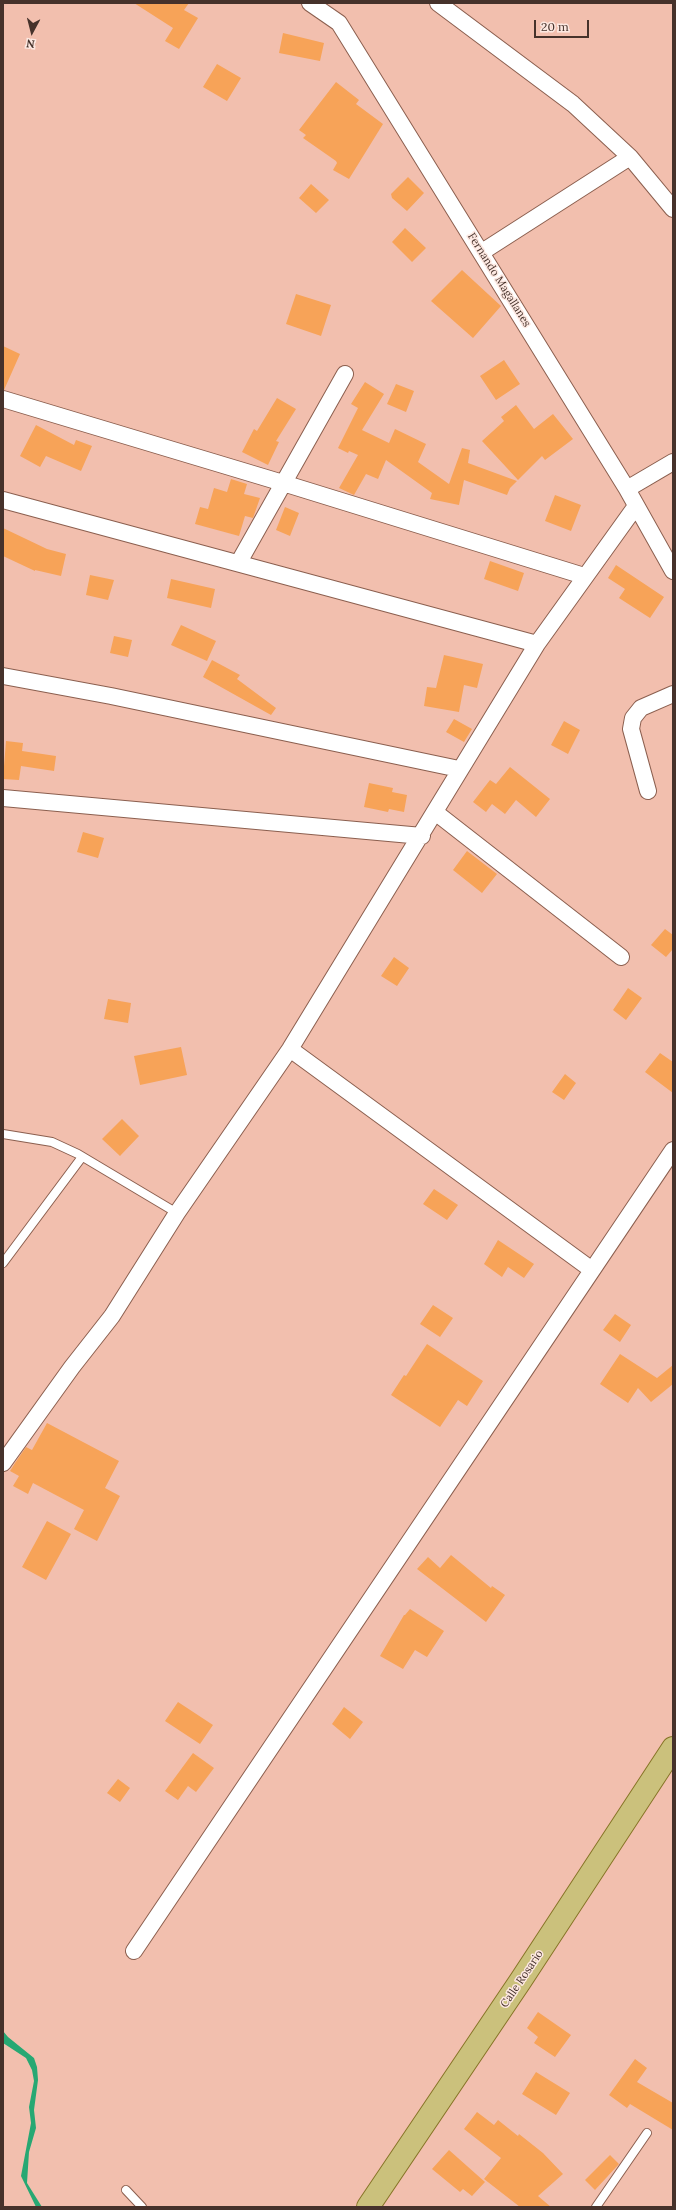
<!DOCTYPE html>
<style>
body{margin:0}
#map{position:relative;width:676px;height:2210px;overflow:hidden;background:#f2bfae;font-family:Lora,serif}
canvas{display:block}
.frame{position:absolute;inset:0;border:4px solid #46322b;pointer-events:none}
.north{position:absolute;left:12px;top:12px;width:40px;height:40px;-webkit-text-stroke:3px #fde8e1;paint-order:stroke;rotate:187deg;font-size:11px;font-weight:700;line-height:16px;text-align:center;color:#46322b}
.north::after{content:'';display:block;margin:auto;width:14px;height:18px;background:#46322b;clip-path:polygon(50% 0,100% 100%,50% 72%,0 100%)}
.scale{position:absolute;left:534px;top:20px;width:55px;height:18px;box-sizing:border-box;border:2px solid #46322b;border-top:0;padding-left:5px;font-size:12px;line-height:14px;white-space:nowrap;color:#46322b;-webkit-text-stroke:3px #fde8e1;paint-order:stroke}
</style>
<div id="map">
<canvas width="676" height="2210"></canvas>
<div class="frame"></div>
<div class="north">N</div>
<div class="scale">20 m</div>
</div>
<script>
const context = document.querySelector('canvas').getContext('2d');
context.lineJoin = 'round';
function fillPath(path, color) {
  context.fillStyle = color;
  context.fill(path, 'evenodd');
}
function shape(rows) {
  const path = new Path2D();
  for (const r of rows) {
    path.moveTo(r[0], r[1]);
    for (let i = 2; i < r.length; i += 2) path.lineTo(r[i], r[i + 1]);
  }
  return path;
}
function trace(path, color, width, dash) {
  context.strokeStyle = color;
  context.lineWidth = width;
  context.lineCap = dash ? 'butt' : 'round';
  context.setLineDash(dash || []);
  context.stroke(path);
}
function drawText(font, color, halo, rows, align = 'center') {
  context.font = font + ' Lora,serif';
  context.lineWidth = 3;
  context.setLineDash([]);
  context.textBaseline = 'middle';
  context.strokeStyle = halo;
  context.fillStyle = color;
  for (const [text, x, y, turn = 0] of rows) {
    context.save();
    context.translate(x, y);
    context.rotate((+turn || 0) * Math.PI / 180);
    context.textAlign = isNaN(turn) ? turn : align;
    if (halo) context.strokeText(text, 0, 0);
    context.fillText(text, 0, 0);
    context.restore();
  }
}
const water = shape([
 [3,2031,8,2037,34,2058,37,2067,38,2080,34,2110,36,2128,29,2152,27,2183,42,2207,36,2207,21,2176,31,2123,29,2107,34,2081,32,2070,26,2058,3,2043]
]);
const building = shape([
 [134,3,189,3,184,10,198,18,179,49,165,41,173,28],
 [283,33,324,43,320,61,279,53],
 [217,64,241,78,227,101,203,87],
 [336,82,359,100,356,104,383,124,349,179,333,170,337,163,336,161,303,138,306,135,299,130],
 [408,177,424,193,407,211,392,198,391,194],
 [311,184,329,200,316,213,299,198],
 [405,228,426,248,412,262,392,242],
 [462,270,501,306,473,338,431,301],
 [296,294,331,305,321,336,286,324],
 [3,346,20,354,4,390,3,390],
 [504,360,520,384,496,400,480,376],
 [365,382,384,394,362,430,389,443,395,429,426,444,418,462,449,484,462,448,470,450,468,463,517,481,510,488,507,495,464,480,459,505,430,499,432,493,386,460,378,479,366,474,354,495,339,488,358,455,349,451,348,453,338,448,358,408,351,404],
 [396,384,414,391,406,412,387,404],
 [277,398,296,409,276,441,279,442,268,465,242,452,254,429,257,431],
 [516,405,534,429,553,414,573,439,545,460,542,456,518,480,482,441,504,421,501,417],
 [36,425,74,445,76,440,92,446,81,471,46,456,40,467,20,456],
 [231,479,247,484,244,494,260,498,253,518,245,516,239,536,195,524,200,507,208,509,214,488,227,492],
 [555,495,581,505,571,531,545,521],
 [285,507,299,513,290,536,276,530],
 [3,528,47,549,66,554,61,576,35,570,35,571,3,556],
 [490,561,524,573,518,591,484,579],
 [616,565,664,597,650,618,619,598,625,589,608,578],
 [90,575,114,580,108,600,86,595],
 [171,579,215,589,211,608,167,598],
 [181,625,216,641,207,661,171,645],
 [114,636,132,640,128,657,110,653],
 [444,655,483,664,477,688,464,685,459,712,424,706,427,687,436,688],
 [212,660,240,675,237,679,276,708,271,715,203,677],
 [454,719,472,729,464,742,446,732],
 [564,721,580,730,568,754,551,745],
 [6,741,23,743,22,751,56,756,54,771,21,766,19,780,3,779],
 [510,767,550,799,536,817,516,800,505,814,492,804,486,812,473,802,490,780,496,784],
 [369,783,393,788,392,792,407,795,404,812,389,809,388,812,364,807],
 [83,832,104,838,98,858,77,852],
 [467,851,497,874,482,893,453,870],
 [665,929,673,935,673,949,666,957,651,945],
 [394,957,409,968,397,986,381,976],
 [628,988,642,998,626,1020,613,1010],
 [108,999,131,1003,128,1023,104,1019],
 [181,1047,187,1075,140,1085,134,1056],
 [660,1053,673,1062,673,1093,645,1072],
 [565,1074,576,1083,564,1100,552,1092],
 [122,1119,139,1136,120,1156,102,1139],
 [434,1189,458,1205,447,1220,423,1204],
 [498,1240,534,1264,524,1278,508,1267,502,1277,484,1264],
 [433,1305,453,1318,440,1337,420,1324],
 [615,1314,631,1325,620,1342,603,1330],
 [427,1344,483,1381,467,1406,458,1400,440,1427,391,1395,404,1375,406,1376],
 [620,1354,657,1378,673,1365,673,1384,651,1402,638,1388,628,1403,600,1384],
 [47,1423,119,1461,105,1488,120,1496,97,1541,74,1529,84,1510,33,1483,28,1494,13,1486,19,1476,10,1471,15,1463,26,1447,32,1450],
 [47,1521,71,1534,46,1580,22,1567],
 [451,1555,491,1588,492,1586,505,1595,486,1622,417,1569,428,1557,440,1568],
 [410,1609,444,1631,427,1657,415,1650,403,1669,380,1656,404,1615,405,1615],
 [178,1702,213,1725,200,1744,165,1721],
 [344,1707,363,1722,350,1739,332,1724],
 [193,1753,214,1768,196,1792,188,1786,178,1800,165,1791],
 [118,1779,130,1788,120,1802,107,1793],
 [538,2012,571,2035,555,2057,534,2043,538,2037,527,2028],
 [635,2059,647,2068,637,2082,673,2103,673,2130,630,2104,627,2108,609,2095],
 [536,2072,570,2093,556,2115,522,2094],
 [477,2112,494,2125,498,2120,518,2136,519,2134,543,2153,563,2174,538,2196,551,2207,520,2207,484,2179,501,2158,464,2129],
 [449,2150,485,2182,472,2196,463,2189,460,2192,432,2169],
 [610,2155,619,2164,595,2190,585,2180]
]);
const service = shape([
 [3,1134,52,1142,78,1154,177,1213],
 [3,1263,82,1157],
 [126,2190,142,2207],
 [596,2207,647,2133]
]);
const minor = shape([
 [310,3,339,23,627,489,673,571],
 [438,3,573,104,630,157,673,209],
 [482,252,630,157],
 [3,399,283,483,584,576],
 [627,489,673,462],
 [3,500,537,644],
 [239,562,345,374],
 [3,676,111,696,459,769],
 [648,791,631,729,633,718,641,708,673,694],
 [3,798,422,836],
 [435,812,621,957],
 [290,1049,592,1270],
 [3,1463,72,1367,112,1316,177,1213,290,1049,537,644,636,506],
 [134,1951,673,1150]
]);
const primary = shape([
 [368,2207,521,1980,673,1748]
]);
const streetNames = [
 ["Fernando Magallanes",499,280,58],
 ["Calle Rosario",522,1979,-56]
];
fillPath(water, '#27a873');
fillPath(building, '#f7a358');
trace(service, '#8b5f4f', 10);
trace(minor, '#8b5f4f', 18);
trace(primary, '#867426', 24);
trace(service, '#fff', 8);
trace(minor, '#fff', 16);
trace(primary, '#cbc17c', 22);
drawText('11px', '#46322b', '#fde8e1', streetNames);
</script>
